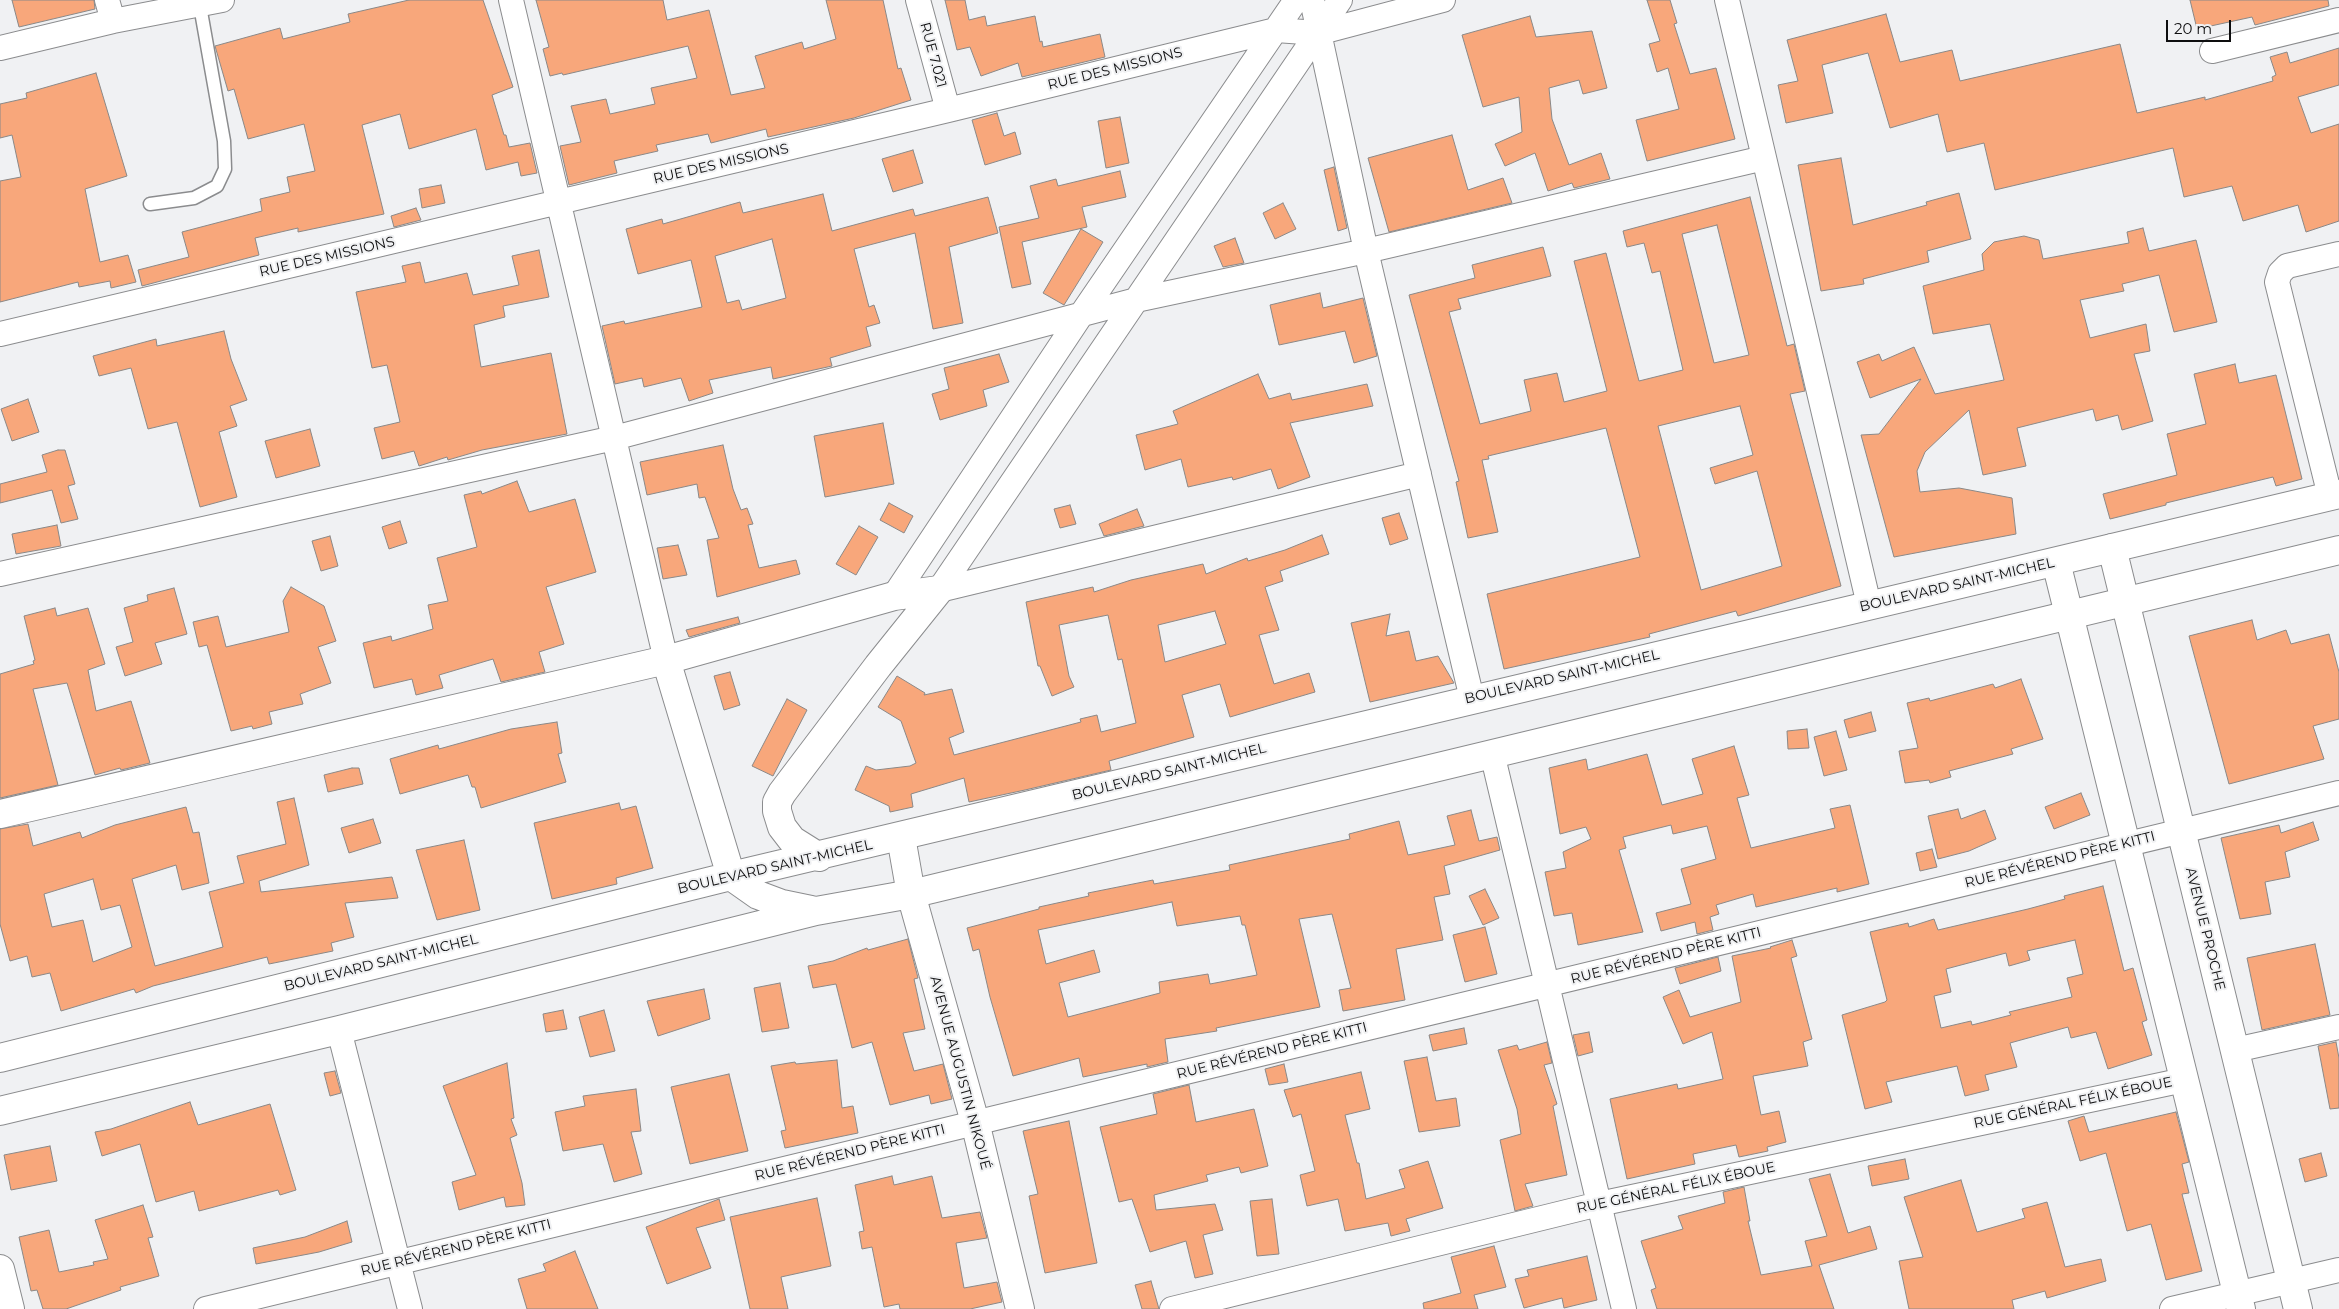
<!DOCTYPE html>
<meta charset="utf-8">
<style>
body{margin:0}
#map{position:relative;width:2339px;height:1309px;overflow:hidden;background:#f0f1f3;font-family:Montserrat,sans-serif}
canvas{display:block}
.scale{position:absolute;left:2166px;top:20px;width:65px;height:22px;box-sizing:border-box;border:2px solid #0e0e0f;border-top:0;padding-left:6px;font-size:15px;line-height:18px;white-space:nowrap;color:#0e0e0f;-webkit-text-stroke:4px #f0f1f3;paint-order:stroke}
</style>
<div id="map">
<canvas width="2339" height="1309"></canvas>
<div class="scale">20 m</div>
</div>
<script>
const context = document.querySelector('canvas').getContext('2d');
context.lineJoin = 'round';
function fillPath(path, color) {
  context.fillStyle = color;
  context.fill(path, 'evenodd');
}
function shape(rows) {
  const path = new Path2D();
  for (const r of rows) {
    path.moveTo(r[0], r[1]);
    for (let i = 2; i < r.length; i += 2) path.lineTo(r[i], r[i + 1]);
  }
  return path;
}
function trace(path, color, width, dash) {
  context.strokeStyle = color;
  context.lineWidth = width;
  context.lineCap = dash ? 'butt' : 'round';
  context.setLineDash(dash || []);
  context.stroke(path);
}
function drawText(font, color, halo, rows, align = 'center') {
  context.font = font + ' Montserrat,sans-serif';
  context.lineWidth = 4;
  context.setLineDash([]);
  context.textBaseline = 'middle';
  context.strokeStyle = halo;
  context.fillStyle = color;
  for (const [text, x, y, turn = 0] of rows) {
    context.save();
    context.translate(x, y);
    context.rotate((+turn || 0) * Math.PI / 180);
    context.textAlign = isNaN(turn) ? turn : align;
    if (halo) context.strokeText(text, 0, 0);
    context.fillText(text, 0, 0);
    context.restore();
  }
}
const building = shape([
 [12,0,94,0,95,9,19,27,12,0],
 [409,0,483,0,513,87,492,95,504,135,506,135,509,147,530,143,537,173,521,176,518,162,486,170,476,129,409,149,400,114,362,125,384,214,298,232,298,228,255,238,259,255,142,286,138,270,189,257,182,232,262,211,260,199,290,192,287,177,315,171,304,124,248,139,234,89,228,91,215,46,280,28,283,39,350,22,348,14,409,0],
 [536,0,663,0,667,20,709,10,731,95,765,88,755,56,802,42,804,49,836,39,826,0,883,0,898,69,901,68,911,100,854,118,768,137,766,129,711,143,708,134,656,145,658,151,614,161,617,173,569,185,560,146,581,142,571,106,606,99,610,114,655,104,651,88,697,78,688,46,563,75,562,73,550,76,543,49,549,47,536,0],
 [945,0,965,0,969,20,985,16,987,26,1035,16,1040,42,1042,41,1043,47,1100,34,1105,57,1022,77,1018,63,981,76,970,47,957,50,945,0],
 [1647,0,1670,0,1677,23,1674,24,1690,74,1716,68,1735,139,1647,161,1636,120,1679,109,1668,68,1657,72,1649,44,1660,41,1647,0],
 [2190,0,2328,0,2329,6,2255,25,2252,17,2197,29,2190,0],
 [1886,14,1900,62,1952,50,1960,81,2120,44,2137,113,2205,97,2205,100,2273,81,2272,77,2276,75,2270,57,2287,52,2290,63,2339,48,2339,85,2298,97,2311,133,2339,124,2339,221,2306,232,2298,205,2243,221,2232,186,2184,197,2173,148,1995,190,1984,143,1947,152,1938,114,1890,128,1868,53,1822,65,1833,113,1786,123,1778,85,1798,81,1787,40,1886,14],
 [1530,16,1536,37,1592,31,1607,88,1583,94,1579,80,1549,88,1552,119,1569,165,1601,153,1610,179,1574,188,1572,183,1548,191,1535,153,1505,166,1495,144,1522,132,1519,97,1483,107,1462,35,1530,16],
 [96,73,127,176,85,189,100,262,128,255,136,282,111,288,110,281,79,287,78,282,0,302,0,181,21,177,12,135,0,138,0,104,27,98,26,93,96,73],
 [997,113,1004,136,1015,132,1021,154,985,165,972,120,997,113],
 [1120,117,1129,163,1106,168,1098,121,1120,117],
 [1452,135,1468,190,1503,178,1512,203,1389,232,1368,158,1452,135],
 [913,150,923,183,893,192,882,159,913,150],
 [1841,158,1853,225,1927,205,1926,202,1959,193,1971,239,1927,251,1929,262,1863,279,1864,284,1821,291,1798,165,1841,158],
 [1334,167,1347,228,1338,231,1324,170,1334,167],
 [1120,171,1126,197,1082,207,1087,227,1022,242,1031,284,1012,288,999,227,1039,218,1030,186,1056,179,1058,186,1120,171],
 [441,185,445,203,422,208,419,189,441,185],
 [823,194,832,231,913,209,915,216,988,197,998,233,949,247,963,323,933,329,915,233,854,249,869,307,874,305,880,323,866,327,871,346,830,358,832,366,773,379,771,367,709,380,713,393,689,401,681,378,644,387,642,378,615,384,602,326,624,321,625,324,702,307,691,260,638,274,626,229,662,219,663,224,740,202,743,213,823,194],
 [772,239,786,298,742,310,739,300,727,303,715,256,772,239],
 [1750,197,1787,346,1794,344,1805,391,1790,394,1841,586,1738,616,1736,611,1649,634,1650,637,1504,669,1487,594,1640,557,1606,428,1488,456,1489,459,1482,460,1498,532,1468,538,1456,482,1459,481,1409,295,1475,278,1472,265,1543,247,1551,276,1458,299,1461,309,1449,312,1480,424,1531,411,1524,380,1557,373,1564,402,1607,391,1574,261,1606,253,1639,381,1683,370,1660,271,1652,273,1644,243,1627,247,1623,231,1750,197],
 [1717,225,1749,355,1714,363,1682,234,1717,225],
 [1740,406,1753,455,1710,468,1715,484,1757,471,1782,566,1701,590,1658,426,1740,406],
 [1283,203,1296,229,1275,239,1263,213,1283,203],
 [416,208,421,220,394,227,391,216,416,208],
 [2143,228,2149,251,2196,240,2217,322,2174,332,2159,275,2122,284,2124,291,2080,300,2090,338,2146,324,2150,351,2134,354,2153,421,2122,430,2118,415,2096,421,2093,409,2017,428,2026,466,1983,475,1969,410,1925,452,1917,471,1920,492,1959,488,2012,498,2016,534,1894,557,1861,435,1879,434,1921,379,1870,398,1857,362,1879,354,1882,361,1914,347,1935,394,2004,380,1990,324,1933,334,1923,286,1984,270,1982,254,1994,242,2024,236,2039,240,2043,259,2129,243,2127,232,2143,228],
 [1081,229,1103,242,1064,305,1043,293,1081,229],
 [1235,238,1244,263,1223,267,1214,246,1235,238],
 [539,250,549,297,503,306,505,317,474,325,481,367,551,353,567,434,482,450,448,460,447,457,419,466,414,451,382,459,374,428,400,422,387,365,372,368,356,292,406,282,402,266,420,262,425,283,467,273,473,295,519,285,512,256,539,250],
 [1320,293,1323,308,1363,298,1377,356,1354,363,1345,331,1279,345,1270,305,1320,293],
 [224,331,231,359,247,400,230,406,237,426,219,432,237,497,200,507,177,422,148,429,131,368,99,376,93,356,156,339,157,346,224,331],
 [999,354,1009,382,983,390,987,406,940,420,932,394,949,389,944,368,999,354],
 [2235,364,2239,383,2276,375,2302,479,2276,486,2273,477,2166,503,2166,505,2110,519,2103,494,2177,475,2167,434,2206,424,2194,374,2235,364],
 [1258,374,1269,399,1290,393,1292,400,1367,384,1373,406,1290,423,1310,477,1278,489,1271,469,1233,480,1232,477,1188,487,1181,459,1145,470,1136,435,1178,424,1173,411,1258,374],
 [28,399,39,432,12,441,1,409,28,399],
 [883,423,894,484,825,497,814,436,883,423],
 [310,429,320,466,276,478,265,441,310,429],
 [723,445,733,489,741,510,747,508,753,524,748,525,759,568,796,560,800,574,717,597,707,540,719,538,705,497,699,498,697,484,647,495,640,462,723,445],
 [58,450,65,450,75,484,68,486,78,519,61,523,52,490,0,503,0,484,47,472,42,455,58,450],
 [517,481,529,512,575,499,596,572,546,587,564,644,539,652,545,672,501,682,493,659,439,675,443,688,416,695,412,679,374,688,363,643,391,636,392,641,433,629,428,605,448,601,437,558,477,547,464,495,481,491,482,494,517,481],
 [889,503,913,516,904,533,880,520,889,503],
 [1070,505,1076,524,1060,528,1054,509,1070,505],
 [1137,509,1144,526,1104,536,1099,524,1137,509],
 [1399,513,1408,539,1390,545,1382,518,1399,513],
 [400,521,407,543,389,549,382,527,400,521],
 [57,525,61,546,16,554,12,534,57,525],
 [859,526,878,537,856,575,836,564,859,526],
 [1322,535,1329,554,1280,571,1283,581,1265,587,1279,630,1259,635,1274,684,1309,673,1315,692,1230,717,1220,684,1182,695,1194,737,1109,761,1111,770,1025,790,969,802,964,778,911,794,913,807,890,812,889,806,855,790,866,766,876,770,910,766,916,763,901,721,878,707,897,676,925,693,924,695,952,689,964,732,949,738,954,755,1081,722,1080,719,1097,715,1101,732,1136,723,1122,659,1118,660,1108,615,1059,625,1069,676,1074,687,1052,696,1040,666,1038,666,1026,602,1093,587,1094,592,1131,580,1203,564,1206,574,1247,558,1248,561,1285,550,1322,535],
 [1215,611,1226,644,1165,662,1158,625,1215,611],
 [330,536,338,566,321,571,312,541,330,536],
 [678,545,687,575,663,579,657,548,678,545],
 [291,587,324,606,336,641,318,647,331,683,300,694,303,704,269,712,272,724,253,729,252,726,231,731,207,645,199,647,193,622,218,616,226,647,289,632,283,601,291,587],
 [174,588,187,634,155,643,162,664,125,676,116,647,133,642,124,608,148,601,147,595,174,588],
 [55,608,57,616,88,608,105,664,88,670,96,711,131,701,150,763,121,770,120,768,95,775,67,683,33,689,58,785,0,798,0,674,34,664,33,661,35,660,24,616,55,608],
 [1390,614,1386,636,1409,631,1416,661,1438,656,1454,683,1370,702,1351,623,1390,614],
 [738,617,740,623,689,637,686,630,738,617],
 [2252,620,2257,640,2286,630,2291,644,2329,634,2339,672,2339,719,2313,726,2324,759,2229,784,2189,636,2252,620],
 [730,672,740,705,724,710,714,676,730,672],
 [2021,679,2043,739,2011,749,2013,754,1949,771,1951,777,1930,783,1929,780,1905,783,1899,751,1918,748,1907,703,1929,698,1930,701,1993,684,1995,688,2021,679],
 [787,699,807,710,773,776,752,766,787,699],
 [1871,712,1876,731,1849,738,1844,720,1871,712],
 [557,722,562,753,558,754,566,782,481,808,475,787,472,787,468,775,400,794,390,759,438,745,439,749,511,729,557,722],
 [1807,729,1809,748,1788,749,1787,731,1807,729],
 [1836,731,1847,770,1824,776,1814,737,1836,731],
 [1734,746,1749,795,1737,798,1751,848,1835,828,1830,809,1850,805,1869,884,1837,892,1837,888,1756,907,1753,894,1716,905,1719,914,1710,917,1713,930,1697,934,1695,922,1661,931,1656,913,1691,904,1681,869,1716,859,1707,826,1673,834,1671,825,1623,837,1626,848,1619,850,1643,932,1578,945,1572,913,1554,916,1545,872,1566,868,1563,852,1591,839,1586,827,1560,834,1549,768,1586,759,1588,770,1647,754,1662,805,1703,794,1692,759,1734,746],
 [352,768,359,768,363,784,328,792,324,775,352,768],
 [2081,793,2090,815,2054,829,2045,807,2081,793],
 [294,798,309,865,259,881,261,892,392,877,398,898,345,903,354,937,331,943,333,951,269,964,267,957,153,986,136,993,134,989,61,1011,50,973,32,977,27,956,10,961,0,924,0,829,28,824,33,846,80,832,82,838,115,825,186,807,193,833,199,832,209,883,182,890,176,865,132,879,155,966,223,947,209,892,244,883,237,856,286,844,277,802,294,798],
 [93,879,101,910,120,905,132,947,93,962,83,920,52,927,44,894,93,879],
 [619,803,621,810,636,806,653,868,616,878,617,884,552,899,534,823,619,803],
 [1958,809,1961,819,1985,810,1996,839,1969,851,1938,859,1928,816,1958,809],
 [1471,810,1479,841,1497,837,1500,850,1444,866,1450,894,1434,897,1443,940,1396,949,1405,1000,1343,1011,1339,990,1351,988,1332,914,1299,919,1320,1007,1216,1028,1217,1031,1165,1039,1168,1062,1147,1067,1147,1064,1083,1077,1079,1058,1013,1076,990,997,979,949,973,951,967,928,1039,909,1039,907,1089,896,1088,893,1153,880,1154,884,1230,870,1229,865,1350,839,1349,834,1399,821,1408,855,1455,845,1447,816,1471,810],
 [1172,902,1177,926,1240,916,1242,925,1245,925,1257,975,1210,984,1208,974,1159,982,1160,993,1068,1017,1059,983,1100,972,1094,950,1046,964,1038,930,1172,902],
 [373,819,381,843,349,853,341,828,373,819],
 [2313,822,2319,840,2285,852,2290,877,2265,882,2271,914,2240,919,2221,838,2279,825,2281,833,2313,822],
 [464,840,480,910,437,920,416,850,464,840],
 [1932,849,1937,867,1920,871,1916,853,1932,849],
 [2103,886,2124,971,2133,968,2147,1020,2142,1022,2152,1055,2108,1069,2096,1032,2071,1038,2068,1027,2010,1043,2017,1067,1985,1075,1989,1090,1965,1096,1957,1066,1886,1082,1892,1102,1865,1109,1842,1015,1885,1002,1887,1000,1870,932,1908,923,1909,927,1934,919,1938,930,2028,909,2065,899,2064,896,2103,886],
 [2075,940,2083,974,2067,978,2072,997,2009,1012,2011,1015,1972,1025,1971,1021,1941,1028,1934,996,1951,992,1946,969,2006,953,2009,966,2030,960,2027,951,2075,940],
 [1485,889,1499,918,1483,925,1469,896,1485,889],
 [1485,927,1497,974,1465,982,1453,935,1485,927],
 [908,939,918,978,914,979,925,1029,903,1033,914,1071,943,1064,952,1099,931,1104,929,1095,890,1105,872,1042,852,1048,836,984,813,988,808,966,833,961,867,948,868,950,908,939],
 [1792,940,1797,956,1791,958,1812,1039,1803,1042,1808,1066,1753,1076,1761,1115,1779,1111,1786,1142,1767,1147,1768,1151,1739,1157,1736,1145,1693,1154,1695,1164,1627,1179,1610,1099,1677,1084,1678,1089,1723,1079,1712,1032,1683,1044,1663,997,1679,990,1690,1017,1741,1002,1732,956,1771,948,1770,947,1792,940],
 [2315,944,2330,1015,2262,1030,2247,958,2315,944],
 [1718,957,1721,971,1680,984,1675,968,1718,957],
 [780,983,789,1028,762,1032,754,988,780,983],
 [704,989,710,1019,658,1036,647,1001,704,989],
 [563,1010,567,1029,546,1032,543,1014,563,1010],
 [604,1010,615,1051,590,1057,579,1017,604,1010],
 [1464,1028,1467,1044,1433,1051,1429,1035,1464,1028],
 [1589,1032,1593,1052,1578,1056,1573,1035,1589,1032],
 [1547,1042,1552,1063,1544,1065,1557,1104,1553,1106,1567,1175,1525,1184,1533,1206,1515,1211,1500,1140,1521,1134,1517,1109,1498,1050,1517,1045,1519,1050,1547,1042],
 [2336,1042,2339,1058,2339,1108,2330,1109,2318,1046,2336,1042],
 [1427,1057,1436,1101,1456,1098,1460,1126,1419,1132,1404,1061,1427,1057],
 [837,1060,842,1108,853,1106,858,1133,785,1148,781,1131,786,1130,771,1066,795,1062,796,1064,837,1060],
 [507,1063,514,1118,511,1119,517,1135,510,1138,522,1183,525,1205,506,1207,504,1197,459,1210,452,1182,476,1175,443,1086,507,1063],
 [1284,1064,1288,1082,1269,1085,1265,1069,1284,1064],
 [335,1071,341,1093,330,1096,324,1073,335,1071],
 [1361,1072,1370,1109,1345,1115,1357,1163,1359,1163,1366,1199,1405,1188,1399,1170,1428,1161,1443,1208,1406,1219,1410,1231,1391,1236,1388,1223,1345,1231,1338,1199,1307,1206,1300,1175,1315,1171,1301,1114,1293,1117,1284,1090,1361,1072],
 [729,1074,748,1151,690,1164,671,1087,729,1074],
 [1189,1085,1196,1122,1254,1109,1268,1166,1241,1173,1239,1167,1206,1175,1208,1181,1154,1195,1156,1210,1215,1204,1223,1230,1203,1235,1213,1274,1195,1278,1186,1241,1150,1252,1132,1199,1119,1202,1100,1127,1157,1114,1153,1094,1189,1085],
 [636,1089,641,1131,631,1132,642,1174,614,1182,603,1144,563,1151,555,1112,585,1106,583,1096,636,1089],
 [190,1102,198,1125,270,1104,296,1190,280,1195,278,1190,199,1211,194,1191,156,1202,140,1144,102,1156,95,1132,111,1129,190,1102],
 [2176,1112,2189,1162,2182,1164,2189,1193,2182,1194,2202,1271,2166,1280,2151,1224,2127,1231,2106,1153,2080,1161,2068,1121,2084,1116,2089,1132,2176,1112],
 [1069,1121,1097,1263,1045,1273,1029,1196,1038,1194,1023,1131,1069,1121],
 [50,1146,57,1181,11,1190,4,1155,50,1146],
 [2321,1153,2327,1176,2305,1182,2299,1159,2321,1153],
 [1905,1159,1909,1179,1872,1186,1868,1166,1905,1159],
 [1830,1174,1848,1233,1870,1226,1877,1249,1819,1265,1834,1309,1657,1309,1651,1290,1656,1288,1641,1241,1683,1229,1678,1216,1725,1203,1723,1192,1744,1187,1750,1221,1748,1221,1761,1275,1812,1266,1805,1241,1827,1236,1809,1179,1830,1174],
 [892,1176,894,1185,932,1176,942,1218,980,1212,987,1238,956,1243,964,1288,997,1282,1002,1302,970,1309,900,1309,899,1304,884,1307,872,1247,862,1249,859,1232,864,1231,855,1185,892,1176],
 [1961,1180,1977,1232,2025,1218,2022,1209,2047,1202,2065,1267,2101,1259,2106,1281,2047,1298,2045,1291,2012,1300,2014,1309,1909,1309,1899,1261,1923,1257,1904,1197,1961,1180],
 [817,1198,831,1266,781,1277,788,1309,750,1309,730,1217,817,1198],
 [719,1199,725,1220,696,1228,711,1268,667,1284,646,1227,719,1199],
 [1272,1199,1279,1254,1257,1256,1250,1201,1272,1199],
 [143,1205,153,1237,148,1238,159,1276,120,1287,121,1290,66,1309,43,1309,37,1290,31,1291,19,1237,49,1230,59,1272,94,1265,93,1262,108,1259,95,1220,143,1205],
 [347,1221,352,1242,319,1252,256,1264,253,1248,305,1237,347,1221],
 [1494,1246,1506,1287,1474,1295,1478,1309,1424,1309,1423,1303,1461,1293,1451,1257,1494,1246],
 [575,1251,598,1309,527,1309,518,1279,546,1271,543,1264,575,1251],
 [1587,1256,1597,1300,1564,1308,1562,1298,1524,1308,1515,1279,1529,1276,1527,1270,1587,1256],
 [1151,1281,1159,1309,1142,1309,1135,1285,1151,1281]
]);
const lane = shape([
 [150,204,194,198,217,186,225,169,224,141,200,6]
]);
const street = shape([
 [107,0,113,21],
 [511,0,666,660],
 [918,0,948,110],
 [1312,0,1366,251,1472,699],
 [1727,0,1869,605],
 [0,48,113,21,222,0],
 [2212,51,2339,20],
 [0,334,948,110,1276,30,1318,33,1443,0],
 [2330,496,2277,282,2280,273,2287,266,2339,254],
 [0,574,614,438,1136,300,1366,251,1764,158],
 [939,590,1340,0],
 [939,590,1419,474],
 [894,596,1081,315,1296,0],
 [1492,753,1624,1309],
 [339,1030,410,1309],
 [2235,1050,2339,1027],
 [206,1309,2339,793],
 [1172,1309,1599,1204,2184,1080],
 [2172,1309,2339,1270]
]);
const secondary = shape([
 [2112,548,2298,1309],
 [2056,562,2241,1309],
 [901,837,911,894,975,1122,1020,1309],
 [0,1269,10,1309]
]);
const primary = shape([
 [666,660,731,876,758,895,782,904,811,910],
 [0,814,666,660,894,596,939,590],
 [819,857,792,840,782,827,777,811,777,802,782,793,878,666,939,590],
 [0,1058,731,876,2339,494],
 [0,1111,339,1030,816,911,911,894,2339,550]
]);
const streetNames = [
 ["RUE 7.021",933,55,75],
 ["RUE DES MISSIONS",1115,69,-14],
 ["RUE DES MISSIONS",721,164,-13],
 ["RUE DES MISSIONS",327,257,-13],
 ["BOULEVARD SAINT-MICHEL",1957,585,-13],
 ["BOULEVARD SAINT-MICHEL",1562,677,-13],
 ["BOULEVARD SAINT-MICHEL",1169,772,-14],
 ["RUE RÉVÉREND PÈRE KITTI",2060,860,-14],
 ["BOULEVARD SAINT-MICHEL",775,867,-13],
 ["AVENUE PROCHE",2205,929,76],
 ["RUE RÉVÉREND PÈRE KITTI",1666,956,-14],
 ["BOULEVARD SAINT-MICHEL",381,963,-14],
 ["RUE RÉVÉREND PÈRE KITTI",1272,1051,-14],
 ["AVENUE AUGUSTIN NIKOUÉ",960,1073,75],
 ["RUE GÉNÉRAL FÉLIX ÉBOUE",2073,1103,-12],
 ["RUE RÉVÉREND PÈRE KITTI",850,1153,-14],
 ["RUE GÉNÉRAL FÉLIX ÉBOUE",1676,1188,-12],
 ["RUE RÉVÉREND PÈRE KITTI",456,1248,-14]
];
fillPath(building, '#f8a77b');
trace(building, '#8a8887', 1);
trace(lane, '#8b8c8e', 15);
trace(street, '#8b8c8e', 26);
trace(secondary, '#8b8c8e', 30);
trace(primary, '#8b8c8e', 30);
trace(lane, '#fff', 12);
trace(street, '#fff', 24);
trace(secondary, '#fff', 28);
trace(primary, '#fff', 28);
drawText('14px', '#0e0e0f', '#f0f1f3', streetNames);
</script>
